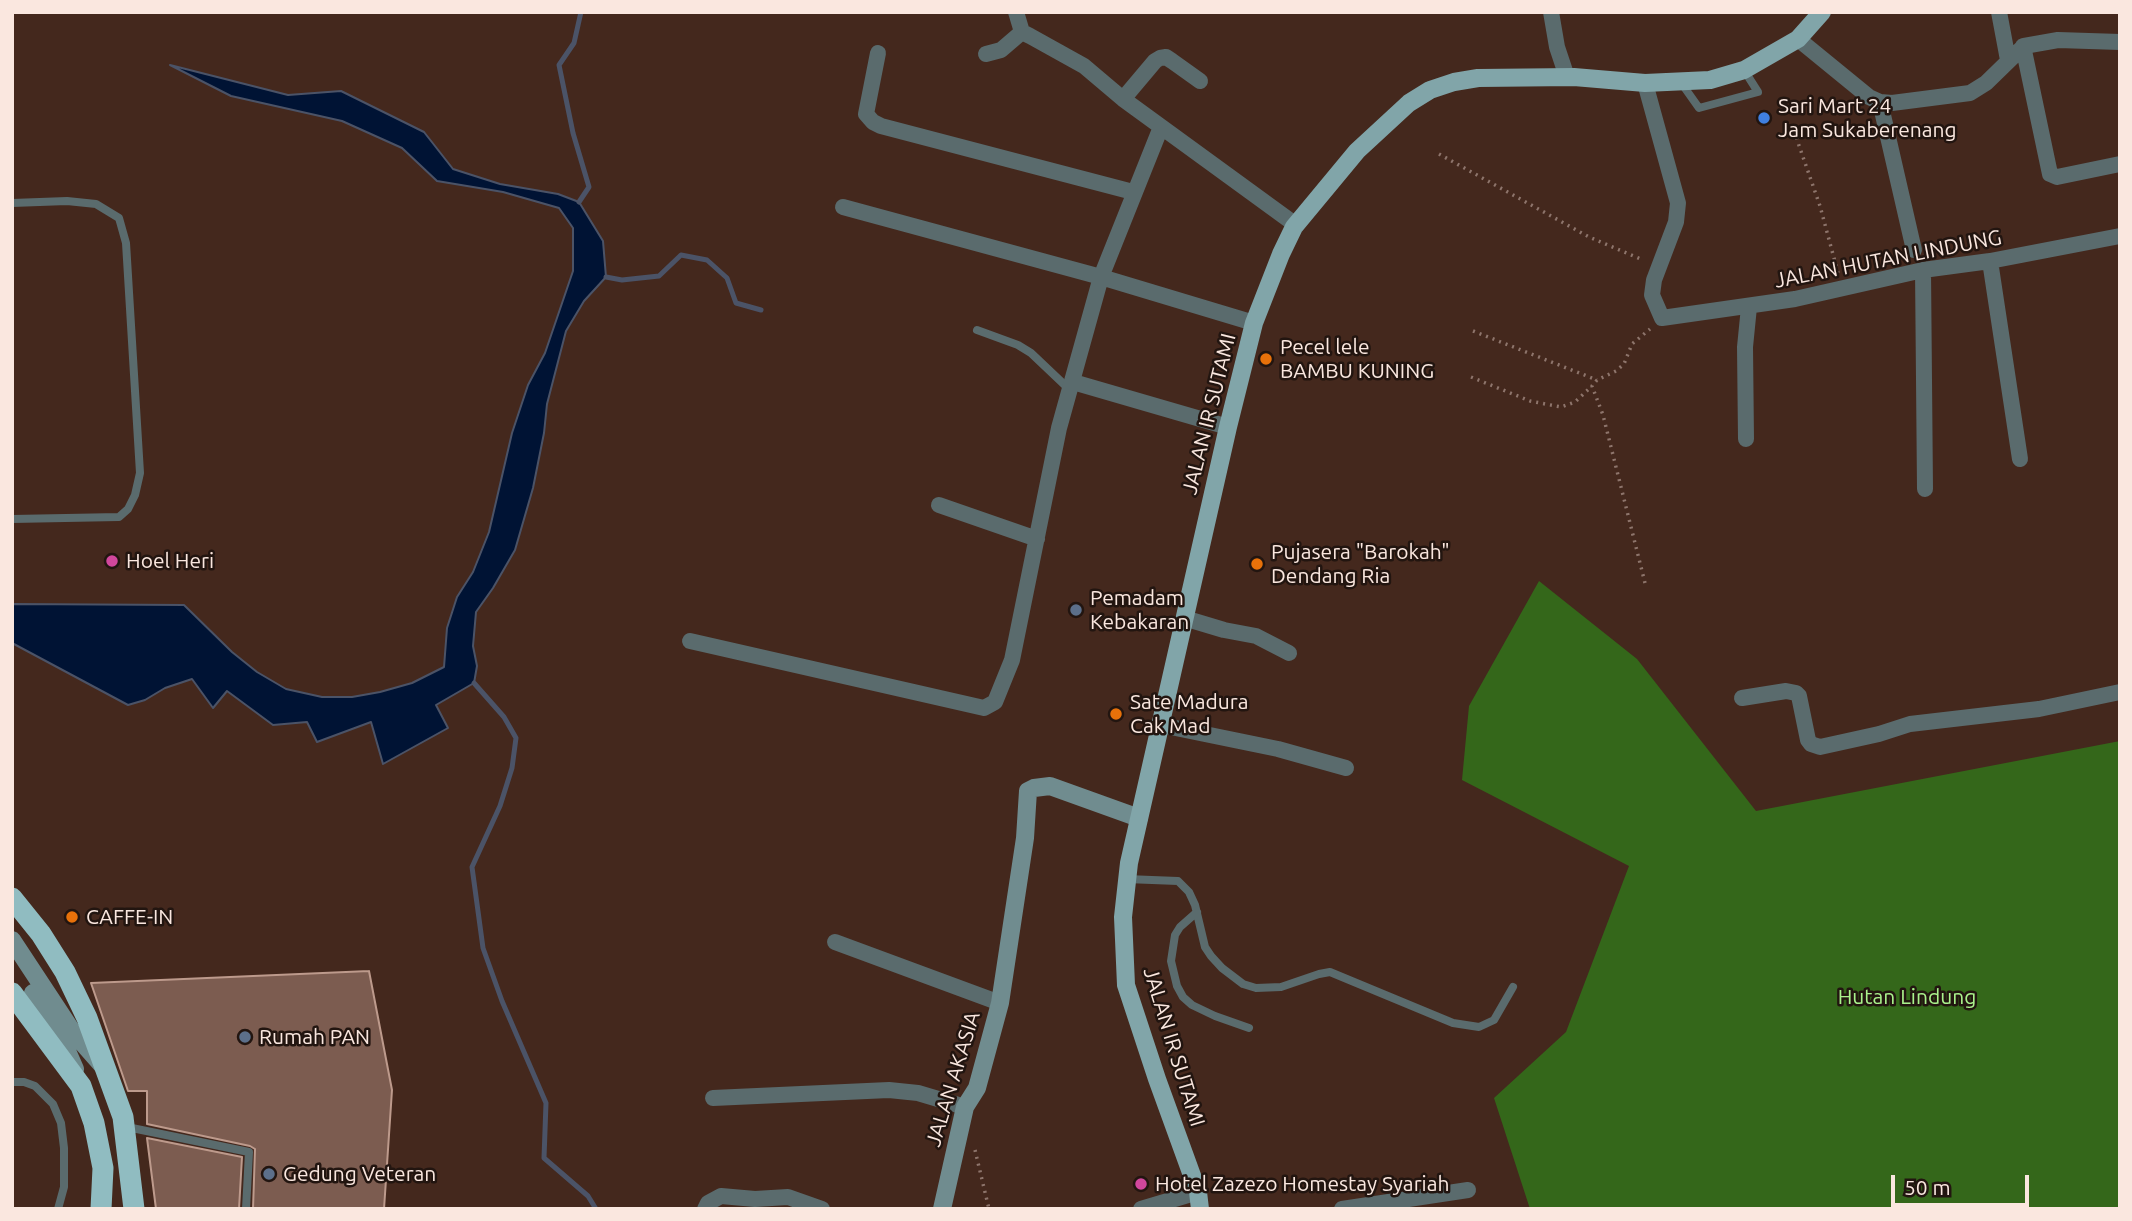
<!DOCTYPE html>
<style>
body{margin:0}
#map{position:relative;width:2132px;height:1221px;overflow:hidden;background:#44281d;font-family:Ubuntu,sans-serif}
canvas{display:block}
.frame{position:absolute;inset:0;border:14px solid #fae7df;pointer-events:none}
.scale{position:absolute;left:1891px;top:1175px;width:138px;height:32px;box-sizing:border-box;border:4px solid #fae7df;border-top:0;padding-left:9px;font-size:21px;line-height:24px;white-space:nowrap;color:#fae7df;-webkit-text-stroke:5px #221510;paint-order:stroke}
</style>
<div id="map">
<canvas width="2132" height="1221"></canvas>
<div class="frame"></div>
<div class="scale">50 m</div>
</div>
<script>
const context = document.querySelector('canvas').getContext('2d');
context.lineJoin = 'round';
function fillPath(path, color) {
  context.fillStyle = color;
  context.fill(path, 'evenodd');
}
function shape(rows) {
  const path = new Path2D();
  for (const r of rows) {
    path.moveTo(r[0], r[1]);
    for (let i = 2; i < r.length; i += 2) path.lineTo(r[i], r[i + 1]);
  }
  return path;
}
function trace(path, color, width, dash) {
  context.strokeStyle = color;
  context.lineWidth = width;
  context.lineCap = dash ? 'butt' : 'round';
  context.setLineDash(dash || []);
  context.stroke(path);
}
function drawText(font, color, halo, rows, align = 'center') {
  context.font = font + ' Ubuntu,sans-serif';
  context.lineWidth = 5;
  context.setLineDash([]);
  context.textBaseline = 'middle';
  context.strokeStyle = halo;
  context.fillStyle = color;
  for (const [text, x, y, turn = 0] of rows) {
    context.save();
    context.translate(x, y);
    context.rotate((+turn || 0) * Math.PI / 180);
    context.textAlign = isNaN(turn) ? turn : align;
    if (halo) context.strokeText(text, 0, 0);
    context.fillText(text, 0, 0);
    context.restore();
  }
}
const forest = shape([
 [1539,581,1637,659,1756,811,2120,741,2120,1209,1530,1209,1494,1098,1566,1032,1629,866,1462,780,1469,706]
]);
const water = shape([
 [170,65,288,95,341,91,424,132,453,169,500,184,558,194,579,202,603,241,606,277,584,301,566,331,547,404,544,433,533,488,515,550,493,588,476,612,473,646,477,666,474,683,436,705,448,728,383,764,371,722,317,742,307,722,273,725,227,691,213,708,192,679,165,688,145,700,128,705,12,643,12,604,184,605,232,652,257,672,286,689,322,697,352,697,380,692,412,683,444,667,447,628,457,597,473,572,489,532,512,433,528,385,545,353,573,271,573,228,559,208,503,192,437,181,402,148,342,121,231,96,170,65]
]);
const stream = shape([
 [579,202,589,187,573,133,559,65,574,43,581,12],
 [606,277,622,280,659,276,681,255,707,260,727,278,736,303,761,310],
 [474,683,504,717,516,738,512,768,500,806,472,867,483,948,502,1001,546,1103,544,1158,588,1196,596,1209]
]);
const building = shape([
 [369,971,392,1090,384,1209,253,1209,255,1149,250,1146,147,1124,147,1091,128,1091,91,983,369,971],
 [147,1138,242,1157,239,1209,156,1209,147,1138]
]);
const path = shape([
 [1794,131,1820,206,1838,273],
 [1439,154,1589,237,1643,260],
 [1473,331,1597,380],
 [1471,377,1530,401,1561,407,1575,402,1592,386],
 [1645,583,1603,415,1592,386,1597,380,1616,371,1624,364,1632,344,1650,329],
 [975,1150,989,1209]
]);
const lane = shape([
 [1682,84,1699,108,1758,92,1744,70],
 [12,203,67,201,96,204,119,218,126,243,140,473,135,495,128,509,119,517,12,519],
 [977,330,1018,345,1031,353,1070,390],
 [1126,879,1178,881,1189,892,1195,905,1205,947,1211,956,1222,968,1243,984,1256,988,1281,987,1319,974,1330,972,1453,1023,1479,1027,1494,1020,1513,987],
 [1197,912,1180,927,1175,935,1171,961,1177,986,1183,997,1192,1005,1215,1016,1249,1028],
 [12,1082,24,1082,35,1086,53,1104,61,1123,64,1148,64,1187,58,1209],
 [127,1127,249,1152,246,1209]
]);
const street = shape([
 [1016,12,1022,32],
 [1551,12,1557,47,1567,77],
 [1999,12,2008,60],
 [1798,39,1869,97,1880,102,1892,103,1970,93,1986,83,2024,46,2058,40,2120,42],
 [2023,46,2050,174,2057,177,2120,164],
 [878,53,866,114,873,122,881,126,1133,192],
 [986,54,1001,50,1022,32,1030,36,1084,66,1123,99,1296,225],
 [1645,83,1678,203,1676,222,1654,280,1652,295,1662,318,1795,299,1923,270,1990,261,2120,236],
 [1123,99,1155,61,1160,58,1166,57,1172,61,1200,81],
 [1880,102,1914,250],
 [843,207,1101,277,1254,323],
 [1990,261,2020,459],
 [1923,270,1925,489],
 [1073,382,1228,427],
 [1746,439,1745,347,1749,307],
 [939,505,1037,539],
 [1184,618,1224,630,1256,636,1289,653],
 [690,641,984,708,995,702,1012,660,1059,428,1101,277,1161,127],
 [1742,698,1786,691,1796,693,1799,696,1808,740,1811,744,1820,747,1879,734,1910,724,2039,709,2120,692],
 [1161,725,1278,749,1346,768],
 [835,942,1000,1003],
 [713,1098,889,1090,918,1093,965,1107],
 [705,1209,708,1203,721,1196,755,1199,788,1197,822,1209],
 [1141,1209,1198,1192],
 [1342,1209,1468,1190]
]);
const secondary = shape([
 [12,940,72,1031,102,1065],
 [33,993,61,1037,75,1069],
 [942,1209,965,1107,977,1088,1000,1003,1025,838,1028,791,1034,788,1050,786,1139,818]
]);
const primary = shape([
 [1200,1209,1198,1192,1157,1079,1126,985,1123,917,1129,863,1228,427,1254,323,1281,254,1294,227,1357,151,1409,103,1430,90,1454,82,1478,78,1574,77,1645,83,1710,80,1744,70,1798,39,1822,12]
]);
const highway = shape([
 [12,898,41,934,65,972,87,1018,123,1117,134,1209],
 [12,993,81,1086,94,1123,103,1168,101,1209]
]);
const markers = [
 [1764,118,7,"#3f7fe0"],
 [1266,359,7,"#e8710a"],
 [112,561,7,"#d1479c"],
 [1257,564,7,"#e8710a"],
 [1076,610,7,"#5c6f8a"],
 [1116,714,7,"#e8710a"],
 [72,917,7,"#e8710a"],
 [245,1037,7,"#5c6f8a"],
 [269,1174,7,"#5c6f8a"],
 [1141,1184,7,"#d1479c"]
];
const poiNames = [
 ["Sari Mart 24",1778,106],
 ["Jam Sukaberenang",1778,130],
 ["Pecel lele",1280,347],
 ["BAMBU KUNING",1280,371],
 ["Pujasera \"Barokah\"",1271,552],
 ["Dendang Ria",1271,576],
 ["Hoel Heri",126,561],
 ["Pemadam",1090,598],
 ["Kebakaran",1090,622],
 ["Sate Madura",1130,702],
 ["Cak Mad",1130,726],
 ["CAFFE-IN",86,917],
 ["Rumah PAN",259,1037],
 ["Gedung Veteran",283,1174],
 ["Hotel Zazezo Homestay Syariah",1155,1184]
];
const streetNames = [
 ["JALAN HUTAN LINDUNG",1888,259,-11],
 ["JALAN IR SUTAMI",1209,414,-76],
 ["JALAN IR SUTAMI",1174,1047,73],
 ["JALAN AKASIA",953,1079,-73]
];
const parkNames = [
 ["Hutan Lindung",1907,997]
];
fillPath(forest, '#34671a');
fillPath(water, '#001334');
trace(water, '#4b5367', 2);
trace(stream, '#4b5367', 5);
fillPath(building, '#7c5c50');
trace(building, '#bd9a8c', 2);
trace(path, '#8e756c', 3.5, [2, 5]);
trace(lane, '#5a6b6d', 8);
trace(street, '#5a6b6d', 16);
trace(secondary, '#708c8f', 18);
trace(primary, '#81a5a9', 18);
trace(highway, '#90bcc1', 21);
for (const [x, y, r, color] of markers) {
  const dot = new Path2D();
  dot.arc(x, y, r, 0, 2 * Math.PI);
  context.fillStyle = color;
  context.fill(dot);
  trace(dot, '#221510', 2.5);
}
drawText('21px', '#fae7df', '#221510', poiNames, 'left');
drawText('21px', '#fae7df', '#221510', streetNames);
drawText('21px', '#aaf28c', '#221510', parkNames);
</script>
